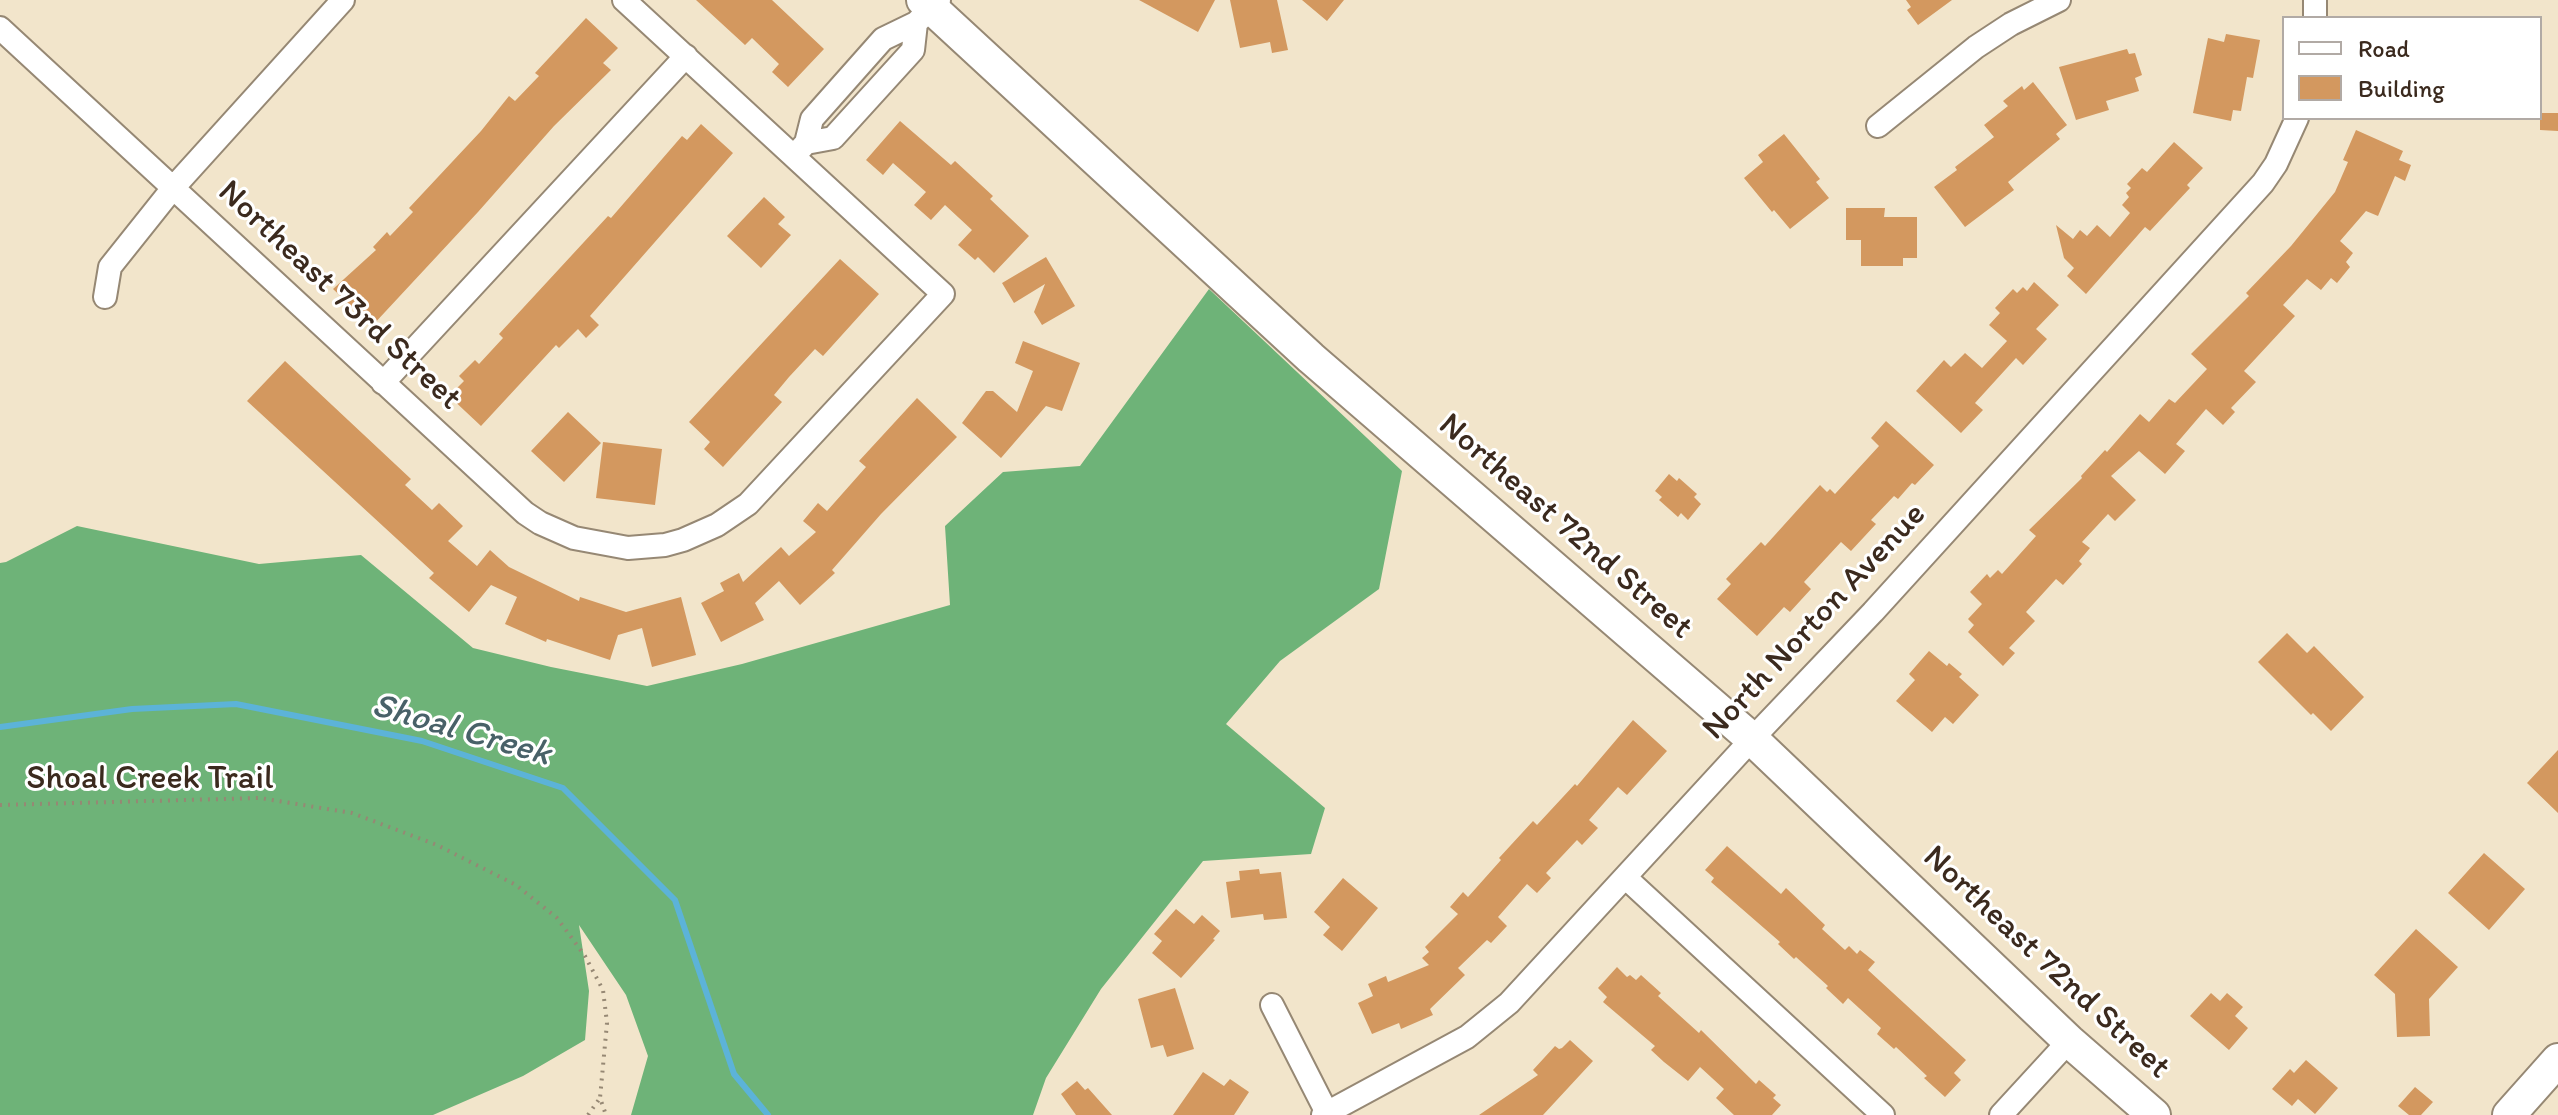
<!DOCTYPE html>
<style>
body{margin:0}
#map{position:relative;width:2558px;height:1115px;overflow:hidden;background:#f2e5cb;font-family:Itim,sans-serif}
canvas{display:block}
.legend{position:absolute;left:2282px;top:16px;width:260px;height:104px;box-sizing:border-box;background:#fff;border:2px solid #b1aaa5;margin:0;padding:10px 14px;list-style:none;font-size:24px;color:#3b2a1e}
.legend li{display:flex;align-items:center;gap:16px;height:40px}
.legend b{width:40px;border:2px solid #b1aaa5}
</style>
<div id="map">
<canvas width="2558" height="1115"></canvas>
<ul class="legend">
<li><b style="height:10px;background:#fff"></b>Road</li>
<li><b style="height:22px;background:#d3985f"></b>Building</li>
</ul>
</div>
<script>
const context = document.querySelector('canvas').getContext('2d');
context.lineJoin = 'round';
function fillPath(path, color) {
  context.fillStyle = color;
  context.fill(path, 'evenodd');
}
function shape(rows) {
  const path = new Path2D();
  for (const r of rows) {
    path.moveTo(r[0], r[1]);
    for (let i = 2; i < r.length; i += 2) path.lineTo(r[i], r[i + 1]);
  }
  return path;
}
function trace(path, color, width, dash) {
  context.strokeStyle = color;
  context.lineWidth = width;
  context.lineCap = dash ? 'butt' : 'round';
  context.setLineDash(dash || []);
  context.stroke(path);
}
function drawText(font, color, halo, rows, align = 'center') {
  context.font = font + ' Itim,sans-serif';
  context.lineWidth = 6;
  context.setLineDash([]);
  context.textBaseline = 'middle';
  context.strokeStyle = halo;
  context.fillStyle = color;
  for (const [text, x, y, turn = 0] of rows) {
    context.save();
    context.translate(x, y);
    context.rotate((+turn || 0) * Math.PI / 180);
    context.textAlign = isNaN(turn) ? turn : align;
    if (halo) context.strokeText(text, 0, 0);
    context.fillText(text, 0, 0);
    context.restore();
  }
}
const forest = shape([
 [1209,289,1402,471,1379,589,1280,661,1226,724,1325,808,1311,854,1203,861,1101,989,1046,1078,1033,1115,631,1115,648,1056,626,995,579,925,589,991,585,1040,523,1076,433,1115,0,1115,0,563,6,562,77,526,259,564,361,555,473,648,551,667,647,686,742,664,950,605,945,526,1003,472,1080,466]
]);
const stream = shape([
 [0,727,132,709,236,704,422,741,563,788,675,900,734,1074,768,1115]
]);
const building = shape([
 [696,0,772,0,824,49,788,87,772,72,779,64,752,38,745,45],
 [1139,0,1215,0,1198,32],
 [1230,0,1277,0,1288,50,1272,53,1270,42,1240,48],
 [1302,0,1344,0,1327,21],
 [1906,0,1952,0,1918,25,1907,10,1911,7],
 [586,18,618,48,603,63,611,70,554,126,478,212,372,326,333,289,376,250,373,247,387,232,390,236,413,212,409,208,481,131,509,96,515,101,539,76,535,73],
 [2226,34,2260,40,2253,78,2247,77,2241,111,2233,110,2231,121,2193,113,2208,38,2224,42],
 [2127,49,2129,54,2135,53,2142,75,2135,78,2139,91,2106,101,2109,110,2076,120,2059,67],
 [2033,82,2067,125,2056,134,2060,139,2008,182,2014,190,1965,227,1934,187,1957,170,1955,167,1994,137,1984,125,2008,106,2003,101,2022,86,2024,90],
 [2540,113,2558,113,2558,131,2540,130],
 [900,121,951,165,955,161,993,196,990,199,1029,236,994,273,978,257,975,260,958,245,972,230,945,205,931,220,914,205,926,192,893,163,883,175,866,160],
 [701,124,733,153,590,316,599,325,586,338,578,329,559,348,556,345,481,426,449,396,464,381,459,376,475,360,479,364,503,338,499,334,608,216,611,218,682,136,687,140],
 [2356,130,2403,151,2399,160,2411,165,2405,181,2395,176,2378,216,2366,211,2340,241,2353,253,2346,262,2350,267,2337,283,2331,278,2321,290,2307,279,2283,305,2295,316,2244,371,2256,382,2231,408,2235,412,2223,425,2206,409,2176,444,2185,451,2165,474,2139,451,2111,476,2136,500,2115,521,2108,514,2082,542,2090,548,2079,561,2082,564,2063,585,2056,579,2026,612,2035,621,2009,648,2015,653,2003,666,1968,632,1974,625,1968,619,1982,604,1970,592,1987,574,1990,578,1998,570,2002,574,2036,536,2029,530,2082,478,2081,476,2105,450,2107,452,2140,414,2149,422,2169,399,2175,403,2207,369,2191,354,2249,296,2246,293,2291,246,2335,192,2348,162,2343,160],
 [1784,134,1820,179,1816,182,1829,198,1790,229,1774,210,1772,212,1744,178,1763,162,1758,155],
 [2174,142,2203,168,2187,185,2190,188,2150,231,2145,227,2086,294,2067,276,2074,268,2064,258,2056,225,2073,239,2080,230,2087,236,2097,225,2110,237,2130,213,2122,205,2129,197,2126,193,2131,188,2127,184,2142,168,2147,172],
 [764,197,785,217,778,224,791,235,761,268,727,236],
 [1846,208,1885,208,1884,217,1917,217,1917,258,1903,258,1903,266,1861,266,1861,240,1846,240],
 [1046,257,1075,306,1042,325,1034,312,1045,284,1014,303,1002,283],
 [840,259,879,294,823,356,815,349,789,377,774,395,782,402,723,467,704,449,710,442,689,422],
 [2034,282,2059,305,2036,329,2047,339,2023,365,2016,358,1975,403,1983,410,1961,433,1916,391,1944,360,1951,367,1965,353,1982,368,2007,341,1989,325,2000,313,1995,308,2013,289,2017,293,2023,287,2027,291],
 [1023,341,1080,363,1062,411,1046,406,1001,458,962,423,986,391,993,391,1017,412,1033,371,1015,363],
 [285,361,411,479,405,485,432,510,439,503,463,526,448,541,477,566,490,550,509,567,579,601,580,597,626,612,681,597,696,655,652,667,642,628,618,635,610,660,547,639,546,642,505,624,517,597,491,585,469,612,429,578,434,573,247,401],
 [917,398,957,437,881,514,832,570,835,573,800,605,779,581,755,603,764,620,721,642,701,603,724,591,720,583,739,573,743,582,781,547,789,556,816,532,803,521,818,503,827,511,866,467,859,461],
 [568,412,601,443,564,482,531,451],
 [1886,421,1934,465,1915,485,1912,483,1898,499,1894,496,1871,520,1876,524,1851,551,1841,542,1804,582,1811,589,1790,612,1784,607,1757,636,1717,599,1731,584,1726,579,1761,542,1765,546,1820,485,1827,492,1830,489,1835,494,1879,446,1871,438],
 [603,442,662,449,655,505,596,498],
 [1669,474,1677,481,1679,478,1697,494,1694,497,1701,504,1688,520,1681,513,1678,517,1659,500,1662,497,1655,491],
 [2287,633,2307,653,2314,646,2364,697,2331,731,2313,713,2311,715,2258,662],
 [1929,651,1947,666,1949,663,1962,674,1959,677,1979,695,1953,724,1945,717,1932,732,1896,701,1915,680,1909,674],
 [1633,720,1667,751,1627,795,1618,787,1589,820,1598,828,1582,845,1577,840,1546,873,1551,878,1537,893,1527,884,1498,917,1507,926,1491,943,1487,940,1458,968,1465,975,1430,1009,1433,1015,1401,1029,1399,1023,1372,1034,1358,1003,1373,996,1368,984,1386,976,1388,982,1429,965,1422,958,1429,952,1425,947,1458,914,1450,907,1463,892,1468,897,1501,860,1499,858,1533,821,1537,825,1575,784,1577,786],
 [2558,750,2558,813,2527,783],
 [1727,846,1781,894,1786,888,1825,925,1822,929,1845,950,1849,946,1857,954,1860,950,1875,962,1868,970,1966,1060,1954,1073,1961,1080,1945,1097,1924,1078,1927,1076,1896,1047,1894,1049,1877,1034,1881,1028,1848,998,1843,1004,1826,988,1828,986,1796,957,1794,959,1778,944,1780,942,1711,882,1714,878,1705,870],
 [2484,853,2525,889,2489,930,2448,893],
 [1259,869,1260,874,1281,872,1287,918,1264,920,1263,914,1231,918,1226,882,1240,880,1239,871],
 [1343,878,1378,908,1342,951,1323,935,1330,927,1314,912],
 [1176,909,1194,924,1202,915,1220,931,1213,939,1215,940,1181,978,1152,953,1162,941,1154,934],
 [2416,929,2458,967,2429,999,2430,1036,2397,1037,2395,994,2374,975],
 [1617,967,1627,977,1630,975,1636,980,1641,975,1661,993,1658,996,1699,1033,1701,1030,1756,1084,1759,1080,1776,1095,1773,1098,1781,1105,1772,1115,1734,1115,1716,1098,1724,1089,1700,1067,1688,1081,1664,1062,1651,1050,1655,1046,1603,1002,1607,997,1598,988],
 [1175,988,1194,1049,1167,1057,1163,1045,1151,1048,1138,999],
 [2211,993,2220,1001,2227,993,2243,1007,2235,1016,2248,1028,2229,1050,2190,1016],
 [1570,1040,1593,1061,1543,1115,1479,1115,1538,1075,1533,1070,1555,1046,1559,1049,1562,1048],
 [2306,1060,2338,1088,2315,1114,2298,1099,2292,1106,2272,1089,2290,1069,2294,1073],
 [1203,1072,1224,1086,1230,1079,1249,1092,1234,1115,1173,1115],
 [1077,1081,1085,1090,1088,1088,1112,1115,1076,1115,1061,1094],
 [2415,1087,2433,1102,2421,1115,2409,1115,2398,1106]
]);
const path = shape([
 [0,805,260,798,352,813,437,845,516,885,557,918,585,956,603,990,607,1023,600,1098,606,1115],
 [588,1115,600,1098]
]);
const street = shape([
 [2315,0,2315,18],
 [0,28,525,513,540,523,574,538,628,548,665,545,683,540,717,525,748,504,943,294,624,0],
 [1878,126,1976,47,2011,24,2059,0],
 [806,143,833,138,913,50,916,23],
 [794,156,806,143,812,119,883,39,916,23,939,0],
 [105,297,110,267,173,188,343,0],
 [383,383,686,56],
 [1626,878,1883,1115],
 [1272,1005,1327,1113],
 [1323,1115,1467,1037,1509,1003,1752,739,1873,612,2263,183,2276,164,2297,118],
 [2001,1115,2069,1041]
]);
const secondary = shape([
 [923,0,1311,358,1752,739,2069,1041,2154,1115],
 [2509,1115,2558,1060]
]);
const streetNames = [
 ["Northeast 73rd Street",339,296,43],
 ["Northeast 72nd Street",1565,527,41],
 ["North Norton Avenue",1815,622,-47],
 ["Shoal Creek Trail",150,779],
 ["Northeast 72nd Street",2046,963,43]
];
const waterNames = [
 ["Shoal Creek",461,731,16]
];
fillPath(forest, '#6eb378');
trace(stream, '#5cb3d8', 6);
fillPath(building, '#d3985f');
trace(street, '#968874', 26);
trace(secondary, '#968874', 36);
trace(path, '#968874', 4, [2, 6]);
trace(street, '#fff', 22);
trace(secondary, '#fff', 32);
drawText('34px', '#3b2a1e', '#fff', streetNames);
drawText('italic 36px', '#486168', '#fff', waterNames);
</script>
